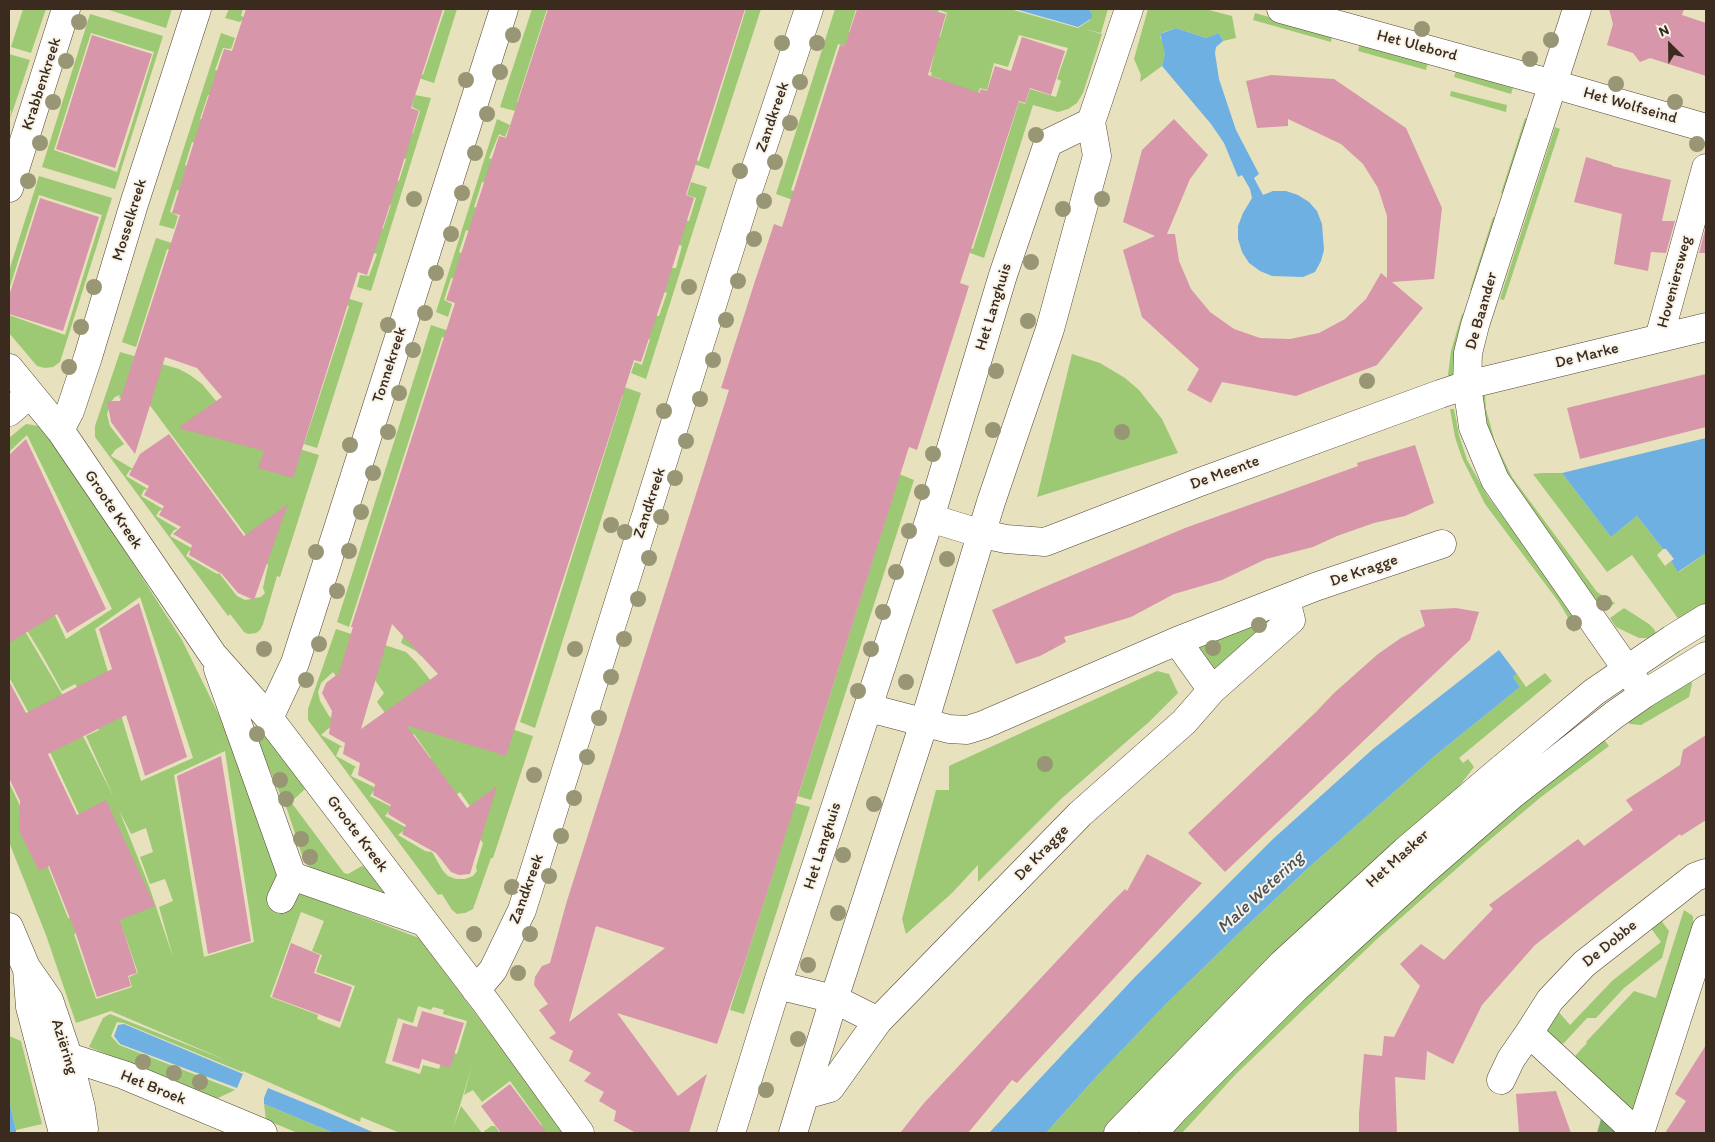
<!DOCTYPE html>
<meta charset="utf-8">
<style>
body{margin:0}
#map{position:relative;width:1715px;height:1142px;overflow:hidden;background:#e7e1be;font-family:Itim,sans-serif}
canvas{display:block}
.frame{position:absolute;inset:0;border:10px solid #3b2a1e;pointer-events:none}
.north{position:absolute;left:1645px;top:20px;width:50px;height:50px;-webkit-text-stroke:4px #f7f3e8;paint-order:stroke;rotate:337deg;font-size:14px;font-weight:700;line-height:20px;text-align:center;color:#3b2a1e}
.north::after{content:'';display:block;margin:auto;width:18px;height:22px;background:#3b2a1e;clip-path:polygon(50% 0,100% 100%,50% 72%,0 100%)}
</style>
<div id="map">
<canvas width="1715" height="1142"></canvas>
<div class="frame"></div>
<div class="north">N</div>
</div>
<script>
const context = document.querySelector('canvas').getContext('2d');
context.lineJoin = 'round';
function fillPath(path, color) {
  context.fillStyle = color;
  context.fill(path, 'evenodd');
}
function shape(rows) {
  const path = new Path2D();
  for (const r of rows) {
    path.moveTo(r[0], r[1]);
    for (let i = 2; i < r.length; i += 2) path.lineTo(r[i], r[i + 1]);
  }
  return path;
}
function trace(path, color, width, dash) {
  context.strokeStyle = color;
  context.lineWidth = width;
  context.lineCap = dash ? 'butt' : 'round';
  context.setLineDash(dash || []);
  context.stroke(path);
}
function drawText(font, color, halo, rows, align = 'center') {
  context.font = font + ' Itim,sans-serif';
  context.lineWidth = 4;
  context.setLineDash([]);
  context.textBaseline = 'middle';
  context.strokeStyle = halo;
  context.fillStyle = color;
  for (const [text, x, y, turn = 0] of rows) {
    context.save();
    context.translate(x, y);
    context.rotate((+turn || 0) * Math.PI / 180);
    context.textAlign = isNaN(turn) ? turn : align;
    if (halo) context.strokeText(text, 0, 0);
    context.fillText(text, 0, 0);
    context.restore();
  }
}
const green = shape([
 [23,9,46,9,31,53,11,47],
 [106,9,163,9,168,10,172,9,166,28],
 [229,9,243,9,241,16,294,34,303,9,386,9,371,58,423,75,445,9,457,9,434,83,242,20,240,22,225,18],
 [532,9,547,9,517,102,526,106,523,113,500,107],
 [650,9,700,9,657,148,699,161,746,9,761,9,709,169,634,145,647,19],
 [835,9,856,9,849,32,883,43,899,34,907,9,1010,9,1078,28,1090,20,1092,14,1089,9,1108,9,1101,33,1083,29,1102,34,1083,93,1077,103,1068,109,1058,112,1033,105,984,258,965,251,966,246,973,249,1019,102,1025,104,1030,89,1056,97,1061,81,1057,79,1068,48,1019,35,1008,67,994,63,987,90,980,88,930,240,937,94,941,79,931,76,932,73,930,72,934,55,890,40,878,56,838,44,791,190,796,192,793,200,776,194],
 [939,10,947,13,940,37,932,35],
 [1148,9,1205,9,1232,16,1236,38,1223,41,1219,33,1206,38,1176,28,1164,32,1160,34,1160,37,1165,47,1165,53,1162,66,1140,82,1141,75,1134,59],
 [1255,13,1332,35,1331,42,1253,20],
 [90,14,163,36,115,189,42,167],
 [91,33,154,52,117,172,54,150],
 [221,33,235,38,231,49,223,48,215,70,224,73,216,96,208,95,200,119,207,122,200,145,192,142,185,165,193,169,185,192,177,190,170,212,178,216,174,229,159,225],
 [1360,43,1428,62,1426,70,1358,51],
 [9,54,30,60,10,119,11,111,9,110],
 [1456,71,1513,88,1511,94,1454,77],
 [1451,91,1507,105,1506,112,1450,96],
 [415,95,431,98,371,291,357,287,360,275,369,276,377,254,368,251,376,227,383,229,391,205,384,202,390,179,399,181,406,159,397,155,405,132,413,133,420,111,412,107],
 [1525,118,1530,120,1507,194,1501,193],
 [497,119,510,125,505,137,499,134,489,158,498,161,490,184,482,182,474,207,481,209,474,233,466,230,459,252,467,256,459,280,451,278,444,300,452,304,448,317,436,312],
 [1555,127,1560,129,1504,300,1500,299],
 [39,176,112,198,60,362,53,367,45,368,37,366,9,333,9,315,65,335,102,215,39,195,9,290,9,271],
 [691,182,707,187,646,379,631,373,635,362,642,365,650,339,642,336,650,314,659,316,667,293,658,289,665,268,676,268,682,246,674,243,681,219,689,221,696,198,687,195],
 [1493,217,1499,218,1475,293,1470,290],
 [156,238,178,245,176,251,167,249,136,347,122,342],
 [287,280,363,303,317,448,304,444,349,306,302,290],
 [1462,314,1468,316,1453,383,1447,383,1451,351],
 [431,325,509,351,527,367,525,374,515,371,509,387,520,391,519,399,505,395,489,449,501,454,498,460,487,457,482,474,493,478,491,484,480,481,473,499,485,502,481,516,469,514,458,546,470,550,465,565,452,562,443,593,455,597,450,613,438,609,421,656,416,651,401,643,410,617,400,612,406,593,416,596,425,567,415,565,437,497,446,500,455,473,445,469,459,425,469,428,485,378,475,374,484,349,442,337,349,627,337,622],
 [120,352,179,369,190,375,202,384,241,431,319,455,280,577,277,576,263,624,260,630,256,633,248,634,244,632,230,614,228,616,95,437,95,426],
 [120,395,119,398,146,400,268,565,263,588,265,593,261,597,245,600,237,596,219,573,217,574,186,556,189,551,193,549,170,536,174,530,178,529,156,516,159,511,163,509,141,496,144,490,148,489,126,476,130,470,133,469,111,456,115,450,124,444,110,426,107,414,111,402,115,397],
 [1072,354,1100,363,1125,378,1139,390,1162,419,1178,453,1037,497],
 [551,372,562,372,621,390,624,387,641,393,535,728,520,722,623,395,574,379,558,425,555,426,539,477,551,481,537,525,527,522,519,549,528,553,514,597,505,593,497,618,495,618,478,677,488,680,482,697,491,700,487,712,461,704,437,677,439,671,450,675,456,657,446,655,447,649,460,652,479,593,466,589,470,578,491,583,496,564,489,561,493,548,481,543,482,538,495,543,502,524,488,518,492,504,505,508,514,475,502,472,505,466,519,471,523,456,509,452,513,440,533,446,540,422,521,415,523,407,535,411,539,397,543,398],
 [1485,395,1486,409,1495,442,1512,477,1597,592,1615,603,1604,611,1579,578,1493,454,1479,396],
 [1450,409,1454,409,1459,435,1467,460,1487,495,1562,598,1580,629,1573,632,1569,619,1558,601,1485,504,1462,458,1455,437],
 [26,424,39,426,51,441,95,504,182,640,240,758,295,891,419,938,565,1133,531,1133,542,1125,510,1081,482,1102,473,1090,464,1095,472,1066,453,1128,461,1106,482,1133,491,1126,495,1126,500,1133,400,1133,361,1117,360,1122,243,1071,242,1072,124,1023,117,1022,111,1036,119,1045,235,1090,216,1099,89,1047,103,1018,110,1014,228,1061,111,1011,76,1023,46,935,9,842,9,782,48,867,68,918,82,913,88,928,74,934,96,999,132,987,129,977,138,973,119,918,83,823,48,748,9,677,9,604,62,694,114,798,86,736,99,730,84,696,75,684,62,691,42,655,9,601,21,591,9,572,9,517,66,639,112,609,27,435,9,452,9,438],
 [140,597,193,758,141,781,95,629],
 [225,751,254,942,204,957,174,775],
 [119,810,131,834,146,828,153,852,140,857,150,884,165,879,173,901,159,907,173,957,149,886],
 [301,912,324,921,312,951,322,955,316,972,355,986,340,1028,317,1019,318,1015,270,997],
 [418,1006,431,1010,433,1007,444,1010,443,1014,467,1021,457,1054,445,1050,439,1069,423,1065,420,1074,385,1063,398,1018,413,1023],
 [1542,473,1562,473,1611,537,1637,516,1663,549,1657,555,1665,566,1671,561,1679,572,1706,553,1706,607,1682,624,1632,555,1607,572,1533,474],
 [899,474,914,480,811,800,798,796,897,483],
 [1624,608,1649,624,1654,629,1657,635,1648,638,1639,638,1616,627,1610,618],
 [1265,618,1271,621,1216,678,1196,647],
 [336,629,406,652,416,662,447,701,475,717,533,736,493,858,491,858,473,909,465,913,457,914,452,910,442,894,438,895,308,720,308,709],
 [368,670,384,693,377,702,405,740,414,734,431,758,422,763,450,799,460,792,474,812,466,823,483,843,476,867,477,871,473,876,465,879,456,879,448,876,443,871,432,852,425,851,398,835,407,828,385,816,392,807,370,796,376,788,351,776,355,767,358,768,336,756,340,747,343,747,321,735,336,722,329,716,320,701,318,692,321,683,333,672,336,676],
 [1157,671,1169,674,1178,693,1150,721,1061,799,978,882,978,865,952,893,906,934,902,919,936,790,949,790,949,766],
 [1545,673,1552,681,1459,758,1463,763,1468,759,1474,767,1457,789,1106,1133,1046,1133,1096,1077,1165,1005,1236,936,1306,870,1437,754,1520,687,1513,677,1517,674,1526,687],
 [1690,678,1692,684,1689,697,1641,725,1630,724,1625,720],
 [258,728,263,728,304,785,305,789,291,802,344,873,348,874,362,866,365,867,387,896,311,869,307,864,302,855,288,812,254,734,253,730],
 [1601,736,1609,746,1541,797,1480,848,1377,939,1236,1074,1182,1133,1163,1133,1346,952],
 [795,803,810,807,744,1014,730,1010],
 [1684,910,1693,916,1693,926,1633,1115,1575,1062,1576,1055,1587,1043,1586,1042,1634,991,1656,998],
 [1657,915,1669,931,1662,958,1624,988,1596,1018,1587,1018,1564,1043,1558,1045,1548,1032,1547,1025,1557,1010,1570,1025,1612,981,1661,942,1648,924],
 [9,1036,21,1041,42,1124,16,1130,9,1100],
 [264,1104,334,1133,298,1133,266,1120]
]);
const forest = shape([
 [1603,1112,1619,1133,1597,1133]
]);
const water = shape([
 [1015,9,1089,9,1092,14,1092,18,1078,27],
 [1176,28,1206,38,1219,33,1223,41,1216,47,1215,53,1219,79,1236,130,1259,174,1254,178,1263,195,1273,191,1286,191,1298,195,1309,202,1317,211,1322,224,1324,250,1321,261,1315,272,1303,277,1272,276,1260,271,1249,263,1242,252,1238,239,1238,226,1243,213,1252,198,1250,189,1242,175,1238,177,1224,143,1211,124,1162,66,1165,53,1160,34],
 [1706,438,1706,553,1678,572,1671,561,1674,559,1666,549,1663,549,1637,516,1611,537,1562,473],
 [1499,650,1517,674,1513,677,1520,687,1437,754,1306,870,1236,936,1165,1005,1096,1077,1046,1133,989,1133,1134,978,1273,839,1374,748],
 [124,1024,243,1074,237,1088,120,1044,114,1036,118,1025],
 [268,1088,322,1110,375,1133,334,1133,264,1104,264,1098],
 [9,1100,16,1130,16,1133,9,1133]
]);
const building = shape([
 [246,9,443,9,411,108,419,111,393,196,367,275,358,272,293,478,258,468,264,451,178,428,222,397,197,368,165,357,135,454,111,422,107,401,120,401,180,215,172,213,197,132,224,49,232,51],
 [548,9,745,9,686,195,694,198,664,294,641,362,634,360,506,756,406,725,467,808,497,786,470,874,459,875,451,872,436,853,402,834,406,825,388,814,391,805,373,795,375,784,358,775,360,763,343,754,345,743,329,734,332,711,322,693,326,683,339,673,353,627,351,627,455,303,446,300,450,288,499,136,506,138],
 [392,624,438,674,361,729],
 [857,9,927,9,946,14,928,75,979,93,981,89,987,91,995,66,1011,71,1022,37,1065,51,1051,95,1030,88,1025,103,1019,101,960,283,969,286,958,321,917,450,909,447,742,971,717,1044,617,1013,678,1096,707,1074,689,1133,636,1133,614,1121,616,1111,599,1101,604,1092,584,1081,591,1073,569,1061,573,1051,549,1038,556,1033,539,1010,548,1004,534,985,535,977,542,966,550,963,566,904,729,390,721,388,755,281,774,224,782,227,840,45,845,46],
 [596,926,665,948,569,1022],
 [1609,9,1684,9,1682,15,1706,23,1706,76,1650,58,1640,62,1633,53,1607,45,1613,24],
 [92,35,152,54,115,168,56,149],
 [1271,75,1334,79,1406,128,1442,208,1434,279,1392,282,1423,308,1377,365,1296,396,1222,382,1211,403,1187,390,1199,369,1142,317,1123,250,1155,236,1123,222,1142,150,1174,119,1208,155,1190,179,1167,234,1175,234,1179,261,1191,289,1210,312,1234,329,1260,338,1290,339,1319,333,1345,319,1366,299,1381,273,1387,278,1387,216,1378,188,1363,164,1341,144,1288,119,1288,126,1257,128,1246,81],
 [1586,157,1612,165,1612,166,1671,180,1662,221,1675,221,1666,253,1651,252,1648,271,1614,264,1622,214,1574,202],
 [40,198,99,217,63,331,9,314,9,296],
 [1706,226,1706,253,1699,253],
 [1706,374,1706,427,1580,459,1567,408],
 [169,434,244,536,288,504,254,600,238,593,222,574,189,555,192,545,173,534,181,527,159,515,164,506,144,495,149,486,129,475,140,454],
 [26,439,106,609,67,633,57,614,9,643,9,455],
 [1415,445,1434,503,1405,516,1374,523,1337,536,1313,547,1266,559,1222,580,1174,594,1131,617,1064,637,1066,642,1040,656,1016,664,992,610,1042,588,1185,528,1358,466,1357,463],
 [139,603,187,757,145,776,126,715,48,754,77,815,106,800,155,906,120,920,137,973,128,976,131,986,97,997,75,931,49,866,39,871,19,831,20,801,9,778,9,681,26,713,112,669,99,629],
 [1456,608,1479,612,1470,640,1225,872,1188,833,1316,712,1334,693,1378,654,1401,638,1425,626,1420,610],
 [1706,735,1706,820,1681,836,1680,834,1609,887,1535,945,1482,1005,1453,1064,1427,1051,1425,1080,1395,1077,1397,1133,1359,1133,1359,1114,1364,1054,1382,1056,1384,1036,1394,1037,1420,986,1400,964,1421,944,1444,960,1493,909,1489,905,1578,839,1584,846,1633,810,1626,800,1680,765,1683,750],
 [221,756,251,941,208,954,177,776],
 [1147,854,1202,883,1017,1083,1012,1080,968,1133,900,1133,924,1103,1110,904,1125,889,1127,891],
 [291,943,320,955,314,973,352,987,340,1022,272,997],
 [422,1011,464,1023,450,1068,422,1059,419,1069,392,1061,403,1023,417,1027],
 [1706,1045,1706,1133,1665,1133,1686,1101,1675,1094],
 [510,1084,547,1133,501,1133,481,1106],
 [1556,1091,1571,1133,1519,1133,1516,1094]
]);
const minor = shape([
 [1281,9,1553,84,1706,128],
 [1577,9,1475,325,1468,353,1467,385,1473,427,1495,480,1644,694],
 [1091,122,1129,9],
 [9,188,66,9],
 [1659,338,1706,168],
 [9,368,60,430,213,655,269,718,487,1004,580,1133],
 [9,412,30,394],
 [60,430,70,411,88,357,134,204,197,9],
 [930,518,982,534,1006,539,1045,542,1200,482,1440,394,1467,385,1706,327],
 [1177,641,1315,587,1442,544],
 [218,669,292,876,424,922],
 [1212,690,1291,620,1286,600],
 [269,718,295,663,504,9],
 [281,899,292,876],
 [9,927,26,967,49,1000,68,1056,81,1108,84,1129,82,1133],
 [27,969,30,1007,63,1133],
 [777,985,834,999,878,1021],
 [476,990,493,970,522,910,748,191,809,9],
 [41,1048,124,1075,263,1133],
 [1501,1080,1511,1059,1529,1033],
 [805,1095,830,1088,878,1021,1080,814,1184,722,1212,690,1177,641,983,725,967,730,949,729,869,708],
 [731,1133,777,985,930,518,1003,275,1048,143,1091,122,1097,156,1050,329,991,502,924,723,834,999,793,1133],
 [1118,1133,1282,964,1405,851,1499,771,1594,692,1672,639,1706,618],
 [1153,1133,1176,1108,1295,989,1423,872,1513,794,1614,715,1644,694,1706,656],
 [1637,1133,1529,1033,1550,1000,1584,964,1695,877,1706,873],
 [1640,1133,1706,929]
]);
const trees = [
 [79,22],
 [1422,29],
 [513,35],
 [1551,40],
 [782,43],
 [817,43],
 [1530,59],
 [66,61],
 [500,72],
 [466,80],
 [800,82],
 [1616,84],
 [53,102],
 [1675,102],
 [487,114],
 [790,123],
 [1036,135],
 [40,143],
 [1697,144],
 [475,153],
 [775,162],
 [740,171],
 [28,181],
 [462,193],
 [414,199],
 [1102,199],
 [764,201],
 [1063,209],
 [451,234],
 [754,239],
 [1031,262],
 [436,273],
 [738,281],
 [94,287],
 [689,287],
 [425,313],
 [726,320],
 [1028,321],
 [388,325],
 [81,327],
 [413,350],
 [713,360],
 [69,367],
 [996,371],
 [1367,381],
 [399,393],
 [700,399],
 [664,411],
 [993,430],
 [388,432],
 [1122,432],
 [686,441],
 [350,445],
 [933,454],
 [373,473],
 [675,478],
 [922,492],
 [361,512],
 [661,517],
 [611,525],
 [909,531],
 [625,532],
 [349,551],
 [316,552],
 [649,558],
 [947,559],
 [896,572],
 [337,591],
 [638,599],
 [1604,603],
 [883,612],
 [1574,623],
 [1259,625],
 [624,639],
 [319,644],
 [1213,648],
 [264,649],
 [575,649],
 [871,649],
 [611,677],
 [306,680],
 [906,682],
 [858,691],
 [599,718],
 [257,734],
 [587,757],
 [1045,764],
 [534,775],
 [280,780],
 [574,798],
 [286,799],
 [874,804],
 [561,836],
 [301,839],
 [843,855],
 [310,857],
 [549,876],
 [512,887],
 [838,913],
 [474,934],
 [530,934],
 [808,965],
 [518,973],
 [798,1039],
 [143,1062],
 [174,1073],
 [200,1082],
 [766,1090]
];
const streetNames = [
 ["Het Ulebord",1417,46,15],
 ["Krabbenkreek",42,84,-72],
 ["Het Wolfseind",1630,106,16],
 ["Zandkreek",773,117,-71],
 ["Mosselkreek",130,220,-73],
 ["Hoveniersweg",1675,282,-75],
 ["Het Langhuis",994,307,-73],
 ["De Baander",1482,311,-74],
 ["De Marke",1587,356,-14],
 ["Tonnekreek",390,365,-72],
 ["De Meente",1225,473,-20],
 ["Zandkreek",650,503,-72],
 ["Groote Kreek",113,510,56],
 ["De Kragge",1364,571,-19],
 ["Groote Kreek",357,834,53],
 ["Het Langhuis",823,846,-72],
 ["De Kragge",1042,853,-46],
 ["Het Masker",1398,859,-42],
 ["Zandkreek",527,889,-70],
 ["De Dobbe",1610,944,-39],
 ["Aziëring",64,1047,73],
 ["Het Broek",153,1088,22]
];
const waterNames = [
 ["Male Wetering",1261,893,-43]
];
fillPath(green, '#9dc874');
fillPath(forest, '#7eac66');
fillPath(water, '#6fb0e3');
fillPath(building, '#d796aa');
trace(minor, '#554536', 29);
trace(minor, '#fff', 28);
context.fillStyle = '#989674';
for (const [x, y] of trees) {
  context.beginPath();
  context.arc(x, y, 8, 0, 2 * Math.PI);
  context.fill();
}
drawText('16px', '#3b2a1e', '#f7f3e8', streetNames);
drawText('italic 18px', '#4b5259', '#f7f3e8', waterNames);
</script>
